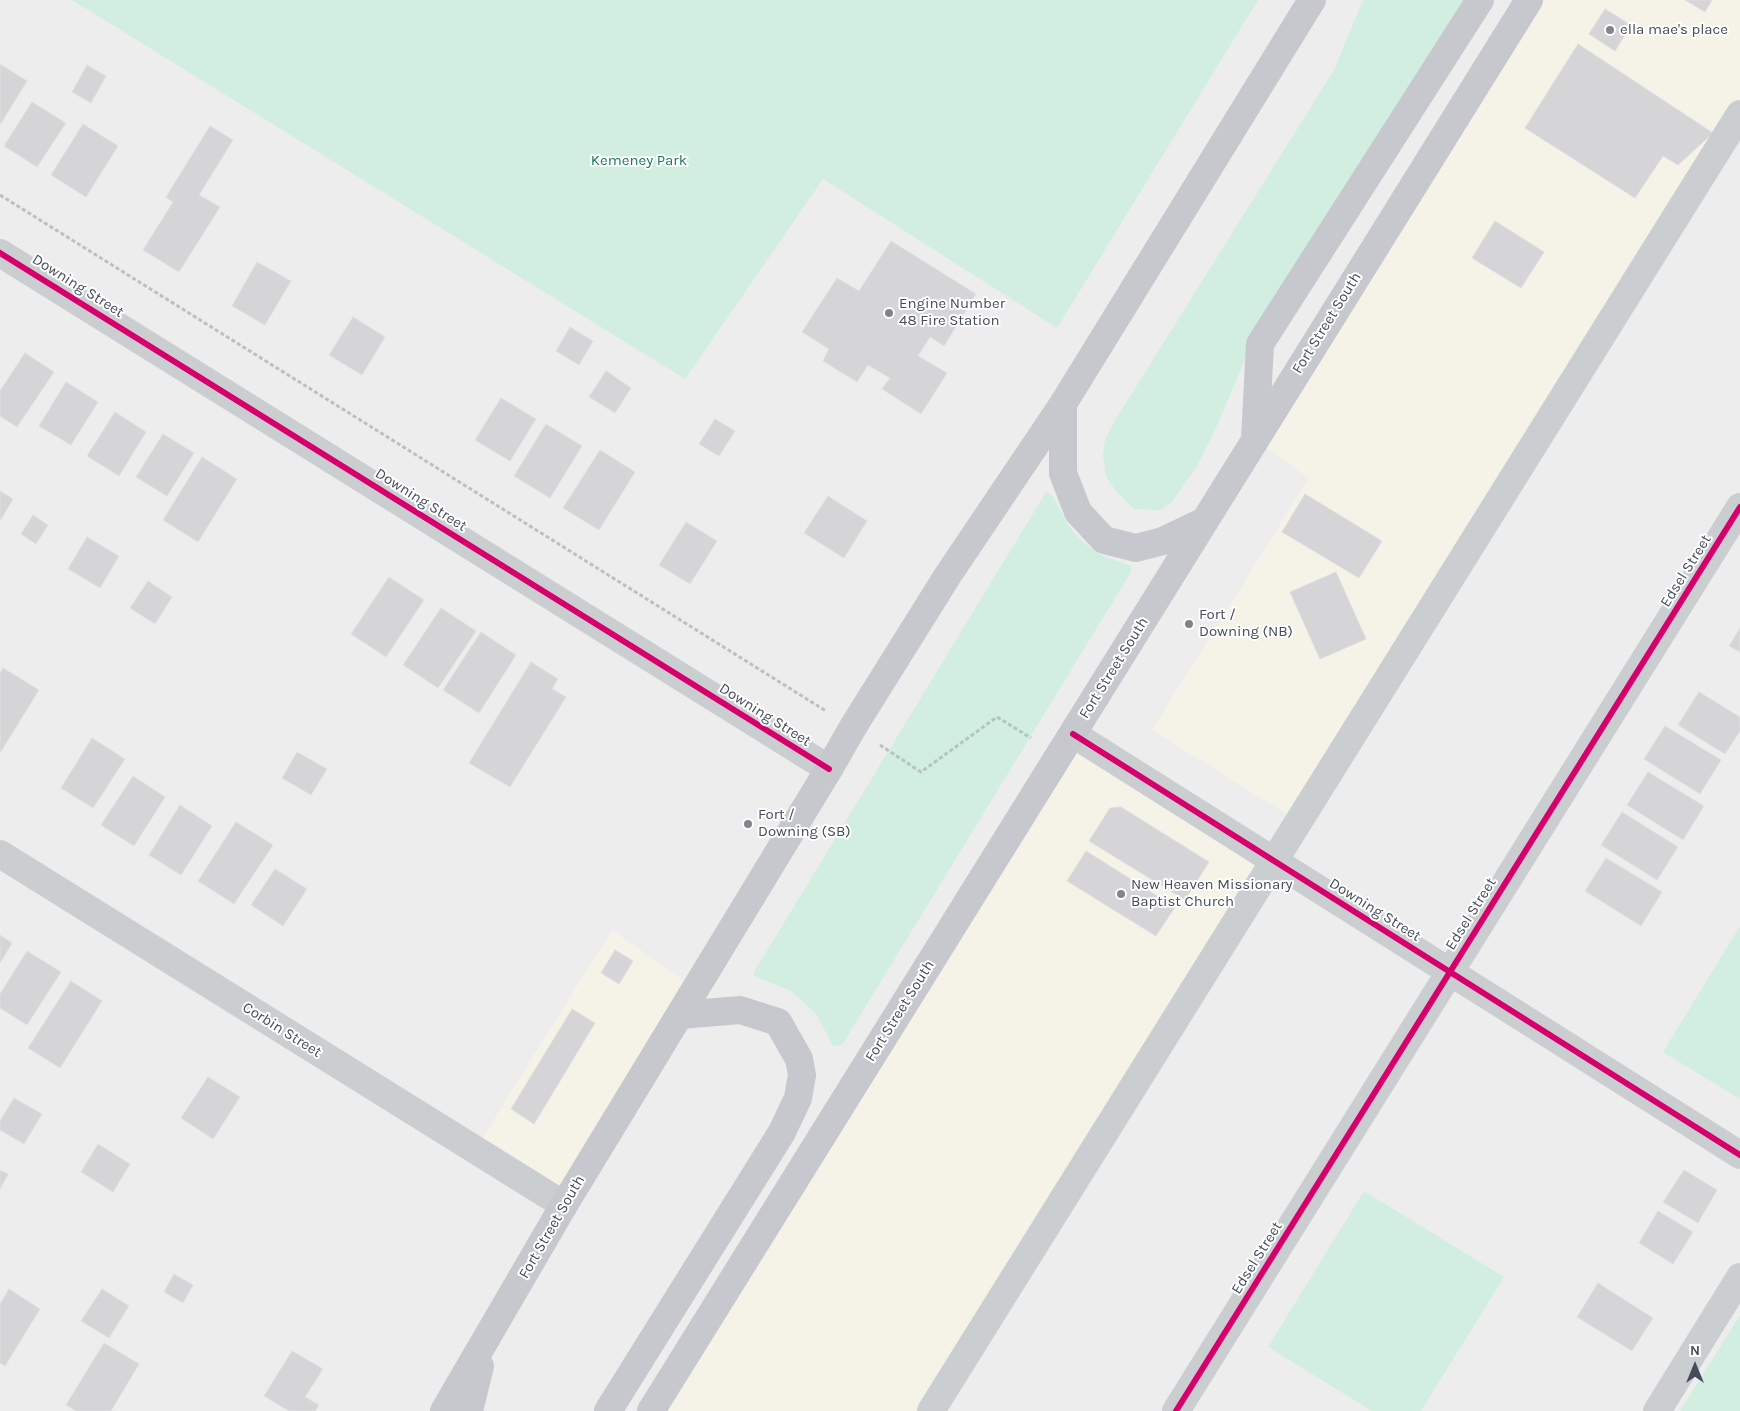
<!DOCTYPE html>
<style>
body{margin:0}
#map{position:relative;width:1740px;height:1411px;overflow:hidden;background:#eeeded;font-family:Karla,sans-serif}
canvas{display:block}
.north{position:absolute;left:1670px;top:1341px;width:50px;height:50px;-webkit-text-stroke:4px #fff;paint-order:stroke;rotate:0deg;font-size:14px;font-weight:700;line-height:20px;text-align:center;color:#454d5a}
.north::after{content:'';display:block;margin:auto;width:18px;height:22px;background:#454d5a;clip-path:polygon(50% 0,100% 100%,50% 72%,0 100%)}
</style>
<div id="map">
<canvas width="1740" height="1411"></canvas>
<div class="north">N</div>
</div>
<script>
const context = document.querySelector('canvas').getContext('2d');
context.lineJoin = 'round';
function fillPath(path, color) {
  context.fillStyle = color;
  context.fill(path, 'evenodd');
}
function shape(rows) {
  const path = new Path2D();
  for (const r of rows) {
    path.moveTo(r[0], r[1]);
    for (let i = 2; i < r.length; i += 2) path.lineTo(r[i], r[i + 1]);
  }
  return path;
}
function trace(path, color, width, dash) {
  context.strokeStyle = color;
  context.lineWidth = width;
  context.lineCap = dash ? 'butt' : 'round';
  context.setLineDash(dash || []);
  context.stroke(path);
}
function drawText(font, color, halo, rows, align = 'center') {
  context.font = font + ' Karla,sans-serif';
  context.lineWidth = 4;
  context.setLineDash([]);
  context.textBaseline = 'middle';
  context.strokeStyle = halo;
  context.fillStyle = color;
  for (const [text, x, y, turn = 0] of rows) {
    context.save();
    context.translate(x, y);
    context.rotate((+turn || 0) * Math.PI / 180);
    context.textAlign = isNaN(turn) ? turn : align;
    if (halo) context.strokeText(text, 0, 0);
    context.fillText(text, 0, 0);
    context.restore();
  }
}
const commercial = shape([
 [1529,0,1740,0,1740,114,1290,816,1152,730,1309,478,1255,441],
 [1073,734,1274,861,931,1411,651,1411],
 [612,930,696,989,564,1205,475,1150]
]);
const green = shape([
 [72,0,1258,0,1057,328,823,179,685,379],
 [1363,0,1466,0,1251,346,1212,437,1195,469,1172,502,1160,510,1134,509,1116,491,1106,476,1103,456,1105,440,1114,422,1334,70],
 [1046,492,1053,496,1070,528,1084,543,1101,555,1131,566,1131,572,842,1045,833,1046,816,1014,800,999,791,991,754,976,754,972],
 [1740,926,1740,1099,1663,1052],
 [1364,1191,1504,1277,1421,1411,1372,1411,1268,1347],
 [1740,1315,1740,1411,1680,1411]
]);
const building = shape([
 [1685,0,1712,0,1705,12,1685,0],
 [1605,9,1631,25,1615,51,1589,34,1605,9],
 [1578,44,1713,133,1678,165,1663,156,1635,198,1525,128,1578,44],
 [0,64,27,81,0,125,0,64],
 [87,65,106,76,91,103,72,92,87,65],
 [32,102,66,123,37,167,4,146,32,102],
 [83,124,118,146,86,197,51,175,83,124],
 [210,126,233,140,199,195,220,207,179,272,143,250,173,202,166,197,210,126],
 [1495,221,1544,252,1521,288,1472,258,1495,221],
 [891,241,976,294,944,346,930,337,918,356,947,373,921,414,882,389,890,378,868,365,857,382,823,361,829,349,802,332,837,278,859,291,891,241],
 [257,262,291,281,265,325,232,306,257,262],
 [353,317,385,337,362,375,329,355,353,317],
 [570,327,593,341,579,365,556,351,570,327],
 [25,353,54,372,17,427,0,416,0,391,25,353],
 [606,371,631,388,615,413,589,397,606,371],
 [66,382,98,402,71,445,39,426,66,382],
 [501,398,536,419,510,461,475,440,501,398],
 [115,412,146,432,119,476,87,456,115,412],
 [715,419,735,431,719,456,699,444,715,419],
 [546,424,582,446,550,498,514,476,546,424],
 [163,434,194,453,167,496,136,477,163,434],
 [600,450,635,472,599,530,563,508,600,450],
 [202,457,237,479,198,542,163,520,202,457],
 [0,491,13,499,0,521,0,491],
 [1305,494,1382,541,1359,578,1282,532,1305,494],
 [828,496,867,521,844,558,804,533,828,496],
 [33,515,48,525,36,544,21,534,33,515],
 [686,522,717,541,690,584,659,565,686,522],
 [87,537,119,556,100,588,68,569,87,537],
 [1336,572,1366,639,1320,659,1290,592,1336,572],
 [389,577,424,600,386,657,351,634,389,577],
 [148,581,172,597,155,624,130,608,148,581],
 [441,608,476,631,438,688,403,665,441,608],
 [1740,628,1740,652,1729,646,1740,628],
 [481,632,516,655,479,713,443,690,481,632],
 [531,662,558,679,552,689,566,697,510,787,469,763,531,662],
 [3,668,39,690,0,753,0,673,3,668],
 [1699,692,1740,717,1740,731,1725,754,1678,725,1699,692],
 [1665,726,1721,760,1700,794,1644,759,1665,726],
 [92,738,125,759,93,808,61,788,92,738],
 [297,752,327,769,311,795,282,778,297,752],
 [1648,772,1704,806,1683,840,1627,805,1648,772],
 [133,776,165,797,134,846,101,825,133,776],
 [180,805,212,826,181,875,149,855,180,805],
 [1121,807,1209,862,1185,900,1089,841,1110,808,1121,807],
 [1622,812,1678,847,1657,880,1601,845,1622,812],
 [236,822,273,845,234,904,198,881,236,822],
 [1086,851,1175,907,1156,936,1067,881,1086,851],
 [1606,858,1662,892,1641,926,1585,891,1606,858],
 [275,869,307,889,283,926,251,905,275,869],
 [0,935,12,943,0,963,0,935],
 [615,950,633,961,619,984,601,973,615,950],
 [27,951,61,972,27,1025,0,1008,0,994,27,951],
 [71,981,102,1001,60,1068,28,1048,71,981],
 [572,1009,595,1023,534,1124,511,1109,572,1009],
 [208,1077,240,1097,213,1139,181,1118,208,1077],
 [14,1098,42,1114,24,1144,0,1130,0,1121,14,1098],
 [98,1144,130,1164,113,1192,81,1172,98,1144],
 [0,1170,8,1174,0,1189,0,1170],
 [1684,1170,1717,1190,1698,1223,1663,1202,1684,1170],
 [1658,1211,1693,1232,1673,1264,1639,1243,1658,1211],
 [174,1274,193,1285,183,1303,164,1292,174,1274],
 [1598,1283,1653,1318,1632,1351,1577,1317,1598,1283],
 [9,1289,40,1309,5,1366,0,1363,0,1304,9,1289],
 [102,1289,129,1306,109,1338,81,1321,102,1289],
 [104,1343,139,1364,111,1411,76,1411,66,1405,104,1343],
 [292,1351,323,1369,305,1397,319,1405,315,1411,289,1411,264,1396,292,1351]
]);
const path = shape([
 [0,195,826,711],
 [880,745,921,772,997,717,1031,738]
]);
const minor = shape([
 [0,253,829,769],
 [1073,734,1740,1155],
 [0,854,564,1205],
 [931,1411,1740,114],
 [1176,1411,1740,507],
 [1657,1411,1740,1277]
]);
const major = shape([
 [1063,404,1063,473,1078,512,1104,540,1136,548,1163,541,1205,521],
 [1255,439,1260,344,1480,0],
 [444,1411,564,1205,829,769,853,727,948,575,1063,404,1312,0],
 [469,1411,480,1366],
 [608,1411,782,1132,798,1098,802,1075,799,1059,778,1022,740,1010,680,1015],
 [651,1411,1529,0]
]);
const cycleway = shape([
 [0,253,829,769],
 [1073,734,1740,1155],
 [1176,1411,1740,507]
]);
const markers = [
 [1610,30,5,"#80858d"],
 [889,313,5,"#80858d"],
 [1189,624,5,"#80858d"],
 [748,824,5,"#80858d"],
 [1121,894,5,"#80858d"]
];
const poiNames = [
 ["ella mae's place",1620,30],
 ["Engine Number",899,304],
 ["48 Fire Station",899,321],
 ["Fort /",1199,615],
 ["Downing (NB)",1199,632],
 ["Fort /",758,815],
 ["Downing (SB)",758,832],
 ["New Heaven Missionary",1131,885],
 ["Baptist Church",1131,902]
];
const parkNames = [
 ["Kemeney Park",639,161]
];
const streetNames = [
 ["Downing Street",78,286,32],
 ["Fort Street South",1327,323,-58],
 ["Downing Street",421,500,32],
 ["Edsel Street",1686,571,-58],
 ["Fort Street South",1114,668,-58],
 ["Downing Street",765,715,32],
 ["Downing Street",1375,910,32],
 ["Edsel Street",1471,914,-58],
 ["Fort Street South",900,1011,-58],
 ["Corbin Street",282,1030,32],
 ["Fort Street South",552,1227,-60],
 ["Edsel Street",1257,1258,-58]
];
fillPath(commercial, '#f5f3e8');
fillPath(green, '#d1eee0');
fillPath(building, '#d5d5d7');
trace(building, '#dfdfe0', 1);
trace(path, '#b7c2c1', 3, [4, 2.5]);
trace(minor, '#cbced1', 28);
trace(major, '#c6c8ce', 28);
trace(cycleway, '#d6006c', 6);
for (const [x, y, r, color] of markers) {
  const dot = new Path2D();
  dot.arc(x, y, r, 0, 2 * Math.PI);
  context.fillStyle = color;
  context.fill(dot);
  trace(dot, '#fff', 2);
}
drawText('15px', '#454d5a', '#fff', poiNames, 'left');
drawText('15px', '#167b57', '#fff', parkNames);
drawText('15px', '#454d5a', '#fff', streetNames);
</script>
